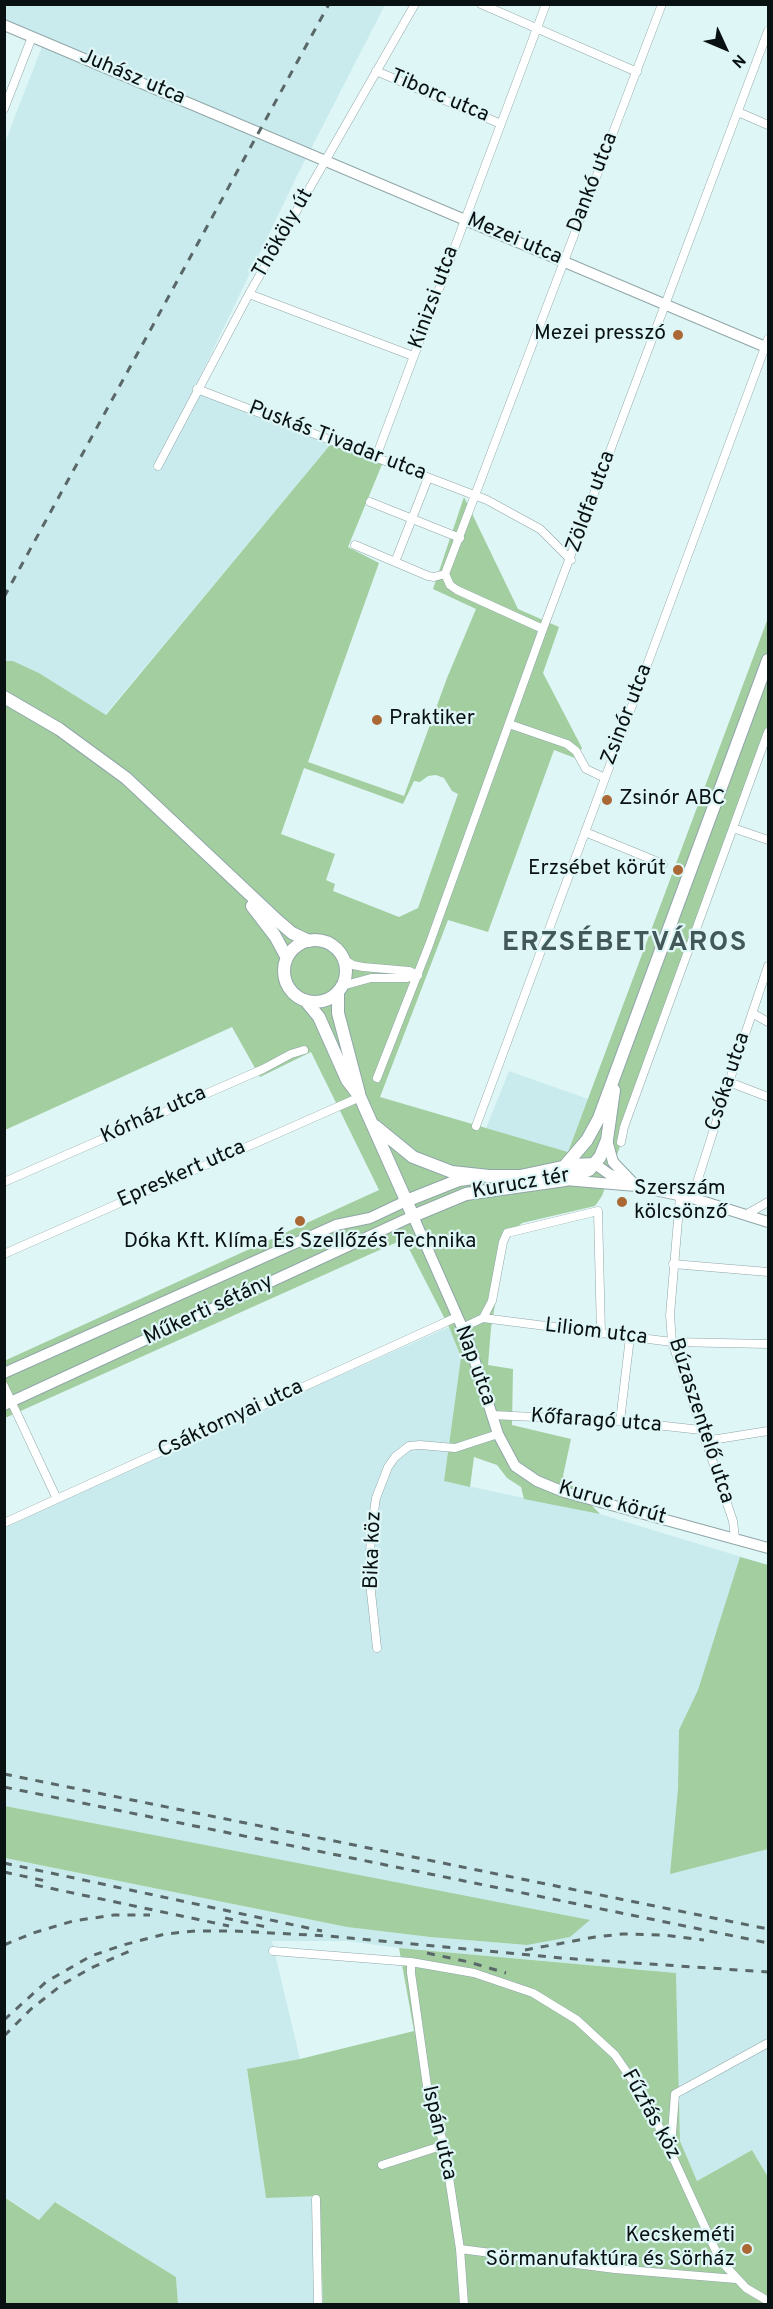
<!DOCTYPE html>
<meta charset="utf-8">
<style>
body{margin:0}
#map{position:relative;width:773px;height:2309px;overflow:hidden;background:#dff6f7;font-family:Overpass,sans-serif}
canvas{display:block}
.frame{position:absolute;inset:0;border:6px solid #091112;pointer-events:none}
.north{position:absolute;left:695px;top:18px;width:60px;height:60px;-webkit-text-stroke:4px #dff6f7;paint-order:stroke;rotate:134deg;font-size:16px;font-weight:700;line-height:24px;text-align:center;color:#091112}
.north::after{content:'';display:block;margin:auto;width:21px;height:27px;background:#091112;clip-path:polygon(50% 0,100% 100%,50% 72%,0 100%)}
</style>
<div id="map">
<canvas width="773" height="2309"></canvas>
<div class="frame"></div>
<div class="north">N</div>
</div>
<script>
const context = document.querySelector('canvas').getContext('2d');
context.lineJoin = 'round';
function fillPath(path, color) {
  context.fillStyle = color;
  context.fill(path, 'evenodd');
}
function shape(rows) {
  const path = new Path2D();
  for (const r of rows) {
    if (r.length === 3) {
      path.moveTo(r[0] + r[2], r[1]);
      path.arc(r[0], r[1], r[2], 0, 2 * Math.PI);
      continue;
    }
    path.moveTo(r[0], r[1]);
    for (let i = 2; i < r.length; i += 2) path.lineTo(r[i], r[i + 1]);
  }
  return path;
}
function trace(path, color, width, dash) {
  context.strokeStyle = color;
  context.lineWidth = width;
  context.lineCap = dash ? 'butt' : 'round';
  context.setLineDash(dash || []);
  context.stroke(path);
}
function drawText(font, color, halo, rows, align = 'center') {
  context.font = font + ' Overpass,sans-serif';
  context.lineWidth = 4.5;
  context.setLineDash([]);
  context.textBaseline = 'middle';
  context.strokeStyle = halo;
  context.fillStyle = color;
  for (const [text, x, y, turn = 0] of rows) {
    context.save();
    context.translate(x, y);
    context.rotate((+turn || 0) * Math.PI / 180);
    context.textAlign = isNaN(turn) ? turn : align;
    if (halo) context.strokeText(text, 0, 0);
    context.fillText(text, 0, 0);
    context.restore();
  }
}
const built = shape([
 [4,5,385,5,297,176,195,387,330,445,105,715,39,673,13,661,5,661,5,142,43,44,5,28],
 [509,1071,588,1099,568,1152,486,1128],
 [449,1327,461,1357,444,1481,600,1514,768,1565,768,2177,752,2150,697,2181,680,2141,676,1973,399,1948,347,1941,272,1941,300,2059,247,2070,266,2198,319,2195,323,2304,178,2304,176,2277,56,2202,40,2220,5,2197,5,1858,347,1927,430,1937,527,1945,589,1921,5,1806,4,1524]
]);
const green = shape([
 [330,445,383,462,348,547,379,563,308,762,404,796,447,678,476,609,433,589,464,497,518,609,559,627,543,673,582,748,575,758,554,750,488,932,448,920,380,1097,568,1152,768,618,768,738,602,1196,595,1206,522,1223,507,1236,491,1328,488,1365,513,1369,512,1425,571,1439,563,1476,600,1514,524,1499,521,1487,507,1478,497,1465,474,1457,470,1487,444,1481,461,1357,449,1327,404,1239,5,1418,4,1361,379,1190,311,1052,260,1077,232,1027,5,1130,5,661,13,661,39,673,106,715],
 [304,768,403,804,414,781,420,782,428,776,436,775,444,778,452,791,458,794,418,908,399,917,333,891,335,884,326,880,335,854,281,834],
 [740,1557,768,1565,768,1849,670,1874,678,1789,679,1730,698,1690],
 [5,1806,590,1920,570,1937,527,1945,430,1937,347,1927,5,1858],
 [399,1948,676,1973,680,2141,697,2181,752,2150,768,2177,768,2304,323,2304,319,2196,266,2198,247,2069,300,2059,414,2031],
 [4,2197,39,2220,55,2202,176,2277,178,2304,5,2304]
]);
const street = shape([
 [481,4,637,72],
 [376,71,501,124],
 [4,109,32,37],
 [738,112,768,125],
 [249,294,413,356],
 [197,389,487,500,540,529,571,560],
 [376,457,546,4],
 [158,466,249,294,415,4],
 [370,502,460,538],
 [355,545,428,576,434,577,445,574],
 [395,562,428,478],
 [543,629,457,590,450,585,445,574,662,4],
 [509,724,567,744,576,751,586,769,605,778],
 [733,828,768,840],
 [585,832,663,864],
 [343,959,353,965,363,967,409,971,418,975],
 [342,986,371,978,406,978,418,975],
 [752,1013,768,1022],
 [377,1078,429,945,543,629,768,31],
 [729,1082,768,1097],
 [476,1126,768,339],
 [621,1142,624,1127,768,732],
 [4,1182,263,1069,291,1054,304,1050],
 [680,1196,670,1315,672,1342,733,1521,735,1538],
 [692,1198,729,1082,768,966],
 [747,1214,768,1202],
 [4,1254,360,1097],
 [673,1264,768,1272],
 [483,1318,492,1301,503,1242,507,1233,598,1211,601,1334],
 [462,1328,483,1318,672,1342,768,1344],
 [4,1386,57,1499],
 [492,1415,620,1421,701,1430],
 [620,1421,630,1337],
 [705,1441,768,1431],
 [4,1523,457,1317],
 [377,1648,371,1592,370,1552,372,1525,376,1498,388,1467,395,1457,409,1446,420,1445,455,1448,498,1434],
 [273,1951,411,1962,474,1973,533,1993,577,2020,615,2055,648,2103,720,2260,746,2288,768,2301],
 [411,1962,411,1973,428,2093,444,2145,460,2249,464,2304],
 [671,2147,675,2094,768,2043],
 [382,2165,444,2145],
 [316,2199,318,2304],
 [460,2249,615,2269,736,2279]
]);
const secondary = shape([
 [4,25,768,348],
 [607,1140,613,1162,636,1186],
 [595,1164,609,1174,627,1182],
 [565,1180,636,1186,692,1198,768,1222],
 [4,1373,336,1225,370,1218,406,1201],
 [4,1405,413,1216,469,1343,498,1434,515,1466,537,1481,564,1492,768,1548]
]);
const primary = shape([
 [4,697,59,729,126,778,278,921,292,933,309,941],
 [252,906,275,936,287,958],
 [315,971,31],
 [338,992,338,1013,359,1093],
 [305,1000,319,1017,347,1080,360,1097,413,1216,466,1194,565,1180,589,1170,600,1157,607,1140,614,1090],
 [375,1126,413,1157,452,1172,489,1176,520,1176,572,1165,595,1164],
 [563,1168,587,1140,599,1118,768,660],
 [406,1201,459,1180,473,1178]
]);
const rail = shape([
 [4,597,329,4],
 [4,1774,768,1929],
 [4,1787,768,1943],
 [4,1863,322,1931],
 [4,1872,46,1881],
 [35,1885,229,1926],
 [225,1918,266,1927],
 [4,1945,33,1933,73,1921,114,1915,150,1915],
 [525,1950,595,1937,623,1934,664,1935,704,1940],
 [427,1953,469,1962,506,1973],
 [4,2020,46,1982,91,1956,123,1945,165,1934,195,1931,235,1931,328,1936,561,1958,768,1972],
 [4,2036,31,2009,63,1984,91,1968,132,1950]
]);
const markers = [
 [678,335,6,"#aa6834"],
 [377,720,6,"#aa6834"],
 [607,800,6,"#aa6834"],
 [678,870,6,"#aa6834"],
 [622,1202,6,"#aa6834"],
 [300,1221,6,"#aa6834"],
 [747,2249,6,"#aa6834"]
];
const streetNames = [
 ["Juhász utca",132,78,23],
 ["Tiborc utca",439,97,23],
 ["Dankó utca",594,183,-69],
 ["Thököly út",284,234,-60],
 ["Mezei utca",514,240,23],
 ["Kinizsi utca",435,298,-70],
 ["Puskás Tivadar utca",337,442,21],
 ["Zöldfa utca",592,502,-70],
 ["Zsinór utca",628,715,-69],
 ["Csóka utca",729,1082,-72],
 ["Kórház utca",154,1116,-24],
 ["Epreskert utca",182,1175,-24],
 ["Kurucz tér",521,1185,-10],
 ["Műkerti sétány",209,1311,-25],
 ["Liliom utca",596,1333,7],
 ["Nap utca",474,1366,70],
 ["Csáktornyai utca",231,1420,-25],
 ["Búzaszentelő utca",700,1421,72],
 ["Kőfaragó utca",596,1422,4],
 ["Kuruc körút",612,1504,16],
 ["Bika köz",374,1550,-88],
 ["Fűzfás köz",650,2115,61],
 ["Ispán utca",438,2133,77]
];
const poiNames = [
 ["Mezei presszó",666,335],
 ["Praktiker",389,720,"left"],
 ["Zsinór ABC",619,800,"left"],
 ["Erzsébet körút",666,870],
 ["Szerszám",634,1190,"left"],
 ["kölcsönző",634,1214,"left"],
 ["Dóka Kft. Klíma És Szellőzés Technika",300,1243,"center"],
 ["Kecskeméti",735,2237],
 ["Sörmanufaktúra és Sörház",735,2261]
];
const districtNames = [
 ["ERZSÉBETVÁROS",625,945]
];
fillPath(built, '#caebed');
fillPath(green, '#a3cea0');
trace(street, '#90a6a8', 9);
trace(secondary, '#90a6a8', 12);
trace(primary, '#90a6a8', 14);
trace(street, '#fff', 8);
trace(secondary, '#fff', 10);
trace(primary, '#fff', 12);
trace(rail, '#5a6768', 3, [8, 8]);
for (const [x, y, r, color] of markers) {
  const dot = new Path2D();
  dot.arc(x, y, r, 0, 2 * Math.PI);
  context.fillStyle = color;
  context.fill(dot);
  trace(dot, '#dff6f7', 2);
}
drawText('21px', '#091112', '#dff6f7', streetNames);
drawText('21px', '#091112', '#dff6f7', poiNames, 'right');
context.letterSpacing = '1.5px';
drawText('bold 27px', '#435859', '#dff6f7', districtNames);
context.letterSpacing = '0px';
</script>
